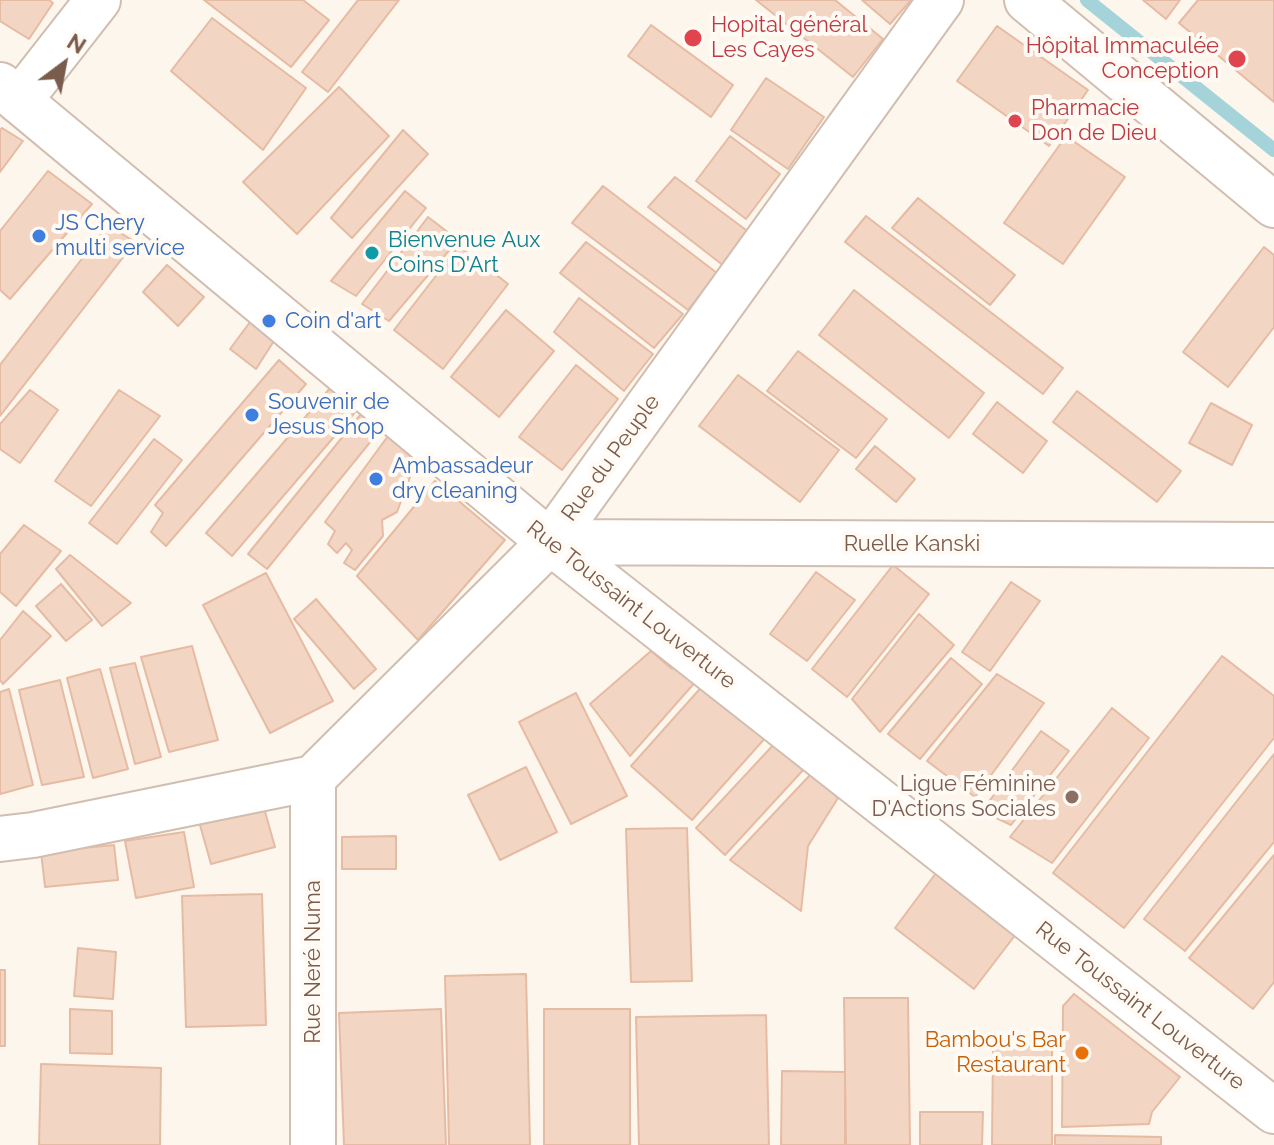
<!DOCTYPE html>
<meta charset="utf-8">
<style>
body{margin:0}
#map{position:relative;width:1274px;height:1145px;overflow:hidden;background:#fdf6ec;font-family:Raleway,sans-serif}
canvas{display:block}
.north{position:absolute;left:24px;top:24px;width:80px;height:80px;-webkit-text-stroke:6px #fffaf3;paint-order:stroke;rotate:32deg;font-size:22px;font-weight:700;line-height:32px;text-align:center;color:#7a5c4d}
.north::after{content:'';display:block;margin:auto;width:28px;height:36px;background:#7a5c4d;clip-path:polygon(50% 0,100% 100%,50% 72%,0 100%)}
</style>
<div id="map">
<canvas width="1274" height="1145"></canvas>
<div class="north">N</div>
</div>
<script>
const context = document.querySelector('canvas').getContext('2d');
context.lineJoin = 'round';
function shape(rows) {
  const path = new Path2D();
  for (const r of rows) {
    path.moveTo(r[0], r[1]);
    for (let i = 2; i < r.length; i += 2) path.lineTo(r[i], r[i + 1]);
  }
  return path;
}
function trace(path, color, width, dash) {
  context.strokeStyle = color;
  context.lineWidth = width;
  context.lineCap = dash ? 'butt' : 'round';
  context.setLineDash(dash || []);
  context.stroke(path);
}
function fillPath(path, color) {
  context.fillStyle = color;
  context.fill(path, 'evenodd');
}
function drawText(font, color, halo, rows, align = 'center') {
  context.font = font + ' Raleway,sans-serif';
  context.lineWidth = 8;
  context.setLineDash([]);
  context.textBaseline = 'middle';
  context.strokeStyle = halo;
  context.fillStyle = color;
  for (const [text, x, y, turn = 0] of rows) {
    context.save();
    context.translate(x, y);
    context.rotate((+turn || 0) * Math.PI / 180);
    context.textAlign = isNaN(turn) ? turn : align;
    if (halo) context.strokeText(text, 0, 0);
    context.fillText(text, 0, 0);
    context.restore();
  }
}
const stream = shape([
 [1087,0,1274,150]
]);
const building = shape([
 [0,0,49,0,53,3,29,39,0,21,0,0],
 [204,0,303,0,329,20,291,67,204,0],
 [358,0,399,0,328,92,302,72,358,0],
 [756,0,835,0,883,39,853,77,756,0],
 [862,0,911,0,890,24,862,0],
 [1143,0,1180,0,1166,19,1143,0],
 [1198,0,1274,0,1274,102,1179,23,1198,0],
 [212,18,306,88,263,150,171,71,212,18],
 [651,25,733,85,711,117,628,56,651,25],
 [997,26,1088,90,1049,146,957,81,997,26],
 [766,78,824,117,788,169,731,130,766,78],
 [339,87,389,136,297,234,243,182,339,87],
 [2,128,23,141,0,172,0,130,2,128],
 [403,130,428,154,352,238,331,218,403,130],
 [730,136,780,174,746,219,696,181,730,136],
 [1066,136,1125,177,1063,264,1004,223,1066,136],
 [48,171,92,204,10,299,0,290,0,231,48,171],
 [675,177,754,236,724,266,648,207,675,177],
 [603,186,717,273,688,310,572,223,603,186],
 [405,191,426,208,356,296,331,281,405,191],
 [918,198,1015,275,990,305,892,228,918,198],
 [866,216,1063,368,1043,394,845,242,866,216],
 [428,217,458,240,389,321,362,304,428,217],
 [108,225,135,242,0,416,0,365,108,225],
 [586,242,683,314,654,348,560,273,586,242],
 [459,246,508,284,443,369,394,330,459,246],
 [1264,247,1274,255,1274,327,1228,387,1183,352,1264,247],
 [167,265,204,297,178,326,143,292,167,265],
 [854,290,984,393,949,438,819,335,854,290],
 [579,298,653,354,624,391,554,332,579,298],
 [506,310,554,351,499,417,451,377,506,310],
 [256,314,281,330,256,369,230,349,256,314],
 [798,351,887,419,856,458,767,391,798,351],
 [279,360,306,384,166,546,151,532,163,513,155,505,279,360],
 [576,365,618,399,562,470,519,437,576,365],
 [738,375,839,450,800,502,699,426,738,375],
 [331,387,357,410,232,556,206,533,331,387],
 [30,390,58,410,20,463,0,449,0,424,30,390],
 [119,390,160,416,91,506,55,481,119,390],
 [1077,391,1181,471,1157,502,1053,422,1077,391],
 [997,402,1047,441,1023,473,973,434,997,402],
 [1211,403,1252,425,1232,465,1189,443,1211,403],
 [361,414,380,430,267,569,248,554,361,414],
 [388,436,416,461,397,512,382,520,383,536,355,570,344,563,352,550,346,543,337,553,328,544,335,531,325,522,388,436],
 [154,439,182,460,117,544,89,523,154,439],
 [875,446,915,479,896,502,856,469,875,446],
 [435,481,505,540,418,640,357,576,435,481],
 [24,525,61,551,16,606,0,592,0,554,24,525],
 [70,555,131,603,102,626,56,569,70,555],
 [893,565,929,594,847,697,812,669,893,565],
 [816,572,855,600,807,661,770,634,816,572],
 [266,573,333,701,270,733,203,605,266,573],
 [1011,582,1040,601,990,671,962,652,1011,582],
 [61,584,92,620,66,641,36,606,61,584],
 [316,599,376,669,354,689,294,619,316,599],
 [23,611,51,636,3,684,0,680,0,640,23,611],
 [919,614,954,645,880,732,852,699,919,614],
 [192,646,218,740,169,752,141,657,192,646],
 [651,651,672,669,677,662,698,679,630,756,590,704,651,651],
 [1222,656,1274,696,1274,738,1124,928,1053,873,1222,656],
 [951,658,982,684,920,759,888,734,951,658],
 [135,663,161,757,135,764,110,668,135,663],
 [100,669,128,769,93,778,67,678,100,669],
 [997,674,1044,703,975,797,927,761,997,674],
 [60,680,84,777,42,785,19,690,60,680],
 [706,682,767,736,692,820,631,766,706,682],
 [9,689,33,785,0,794,0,692,9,689],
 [576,693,627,796,571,824,519,722,576,693],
 [1112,708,1149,738,1052,863,1010,837,1112,708],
 [1041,731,1069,751,1011,825,982,811,1041,731],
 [776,742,805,768,725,855,696,828,776,742],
 [1274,754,1274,842,1185,951,1144,919,1274,754],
 [526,767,557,832,500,860,468,795,526,767],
 [811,774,838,798,808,846,801,911,730,860,811,774],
 [262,801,275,847,211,864,198,818,262,801],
 [687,828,692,981,631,982,626,829,687,828],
 [184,832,194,887,136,898,125,841,184,832],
 [396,836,396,869,342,869,342,837,396,836],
 [114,845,118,880,45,887,41,852,114,845],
 [1274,855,1274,982,1253,1009,1189,958,1274,855],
 [936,873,1016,934,974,989,895,928,936,873],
 [262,894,266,1025,186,1027,182,896,262,894],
 [78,948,116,952,113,999,74,996,78,948],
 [0,970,5,970,5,1046,0,1046,0,970],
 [526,974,530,1145,449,1145,445,976,526,974],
 [1074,994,1180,1077,1152,1112,1149,1124,1062,1127,1063,1006,1074,994],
 [844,998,908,998,910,1145,846,1145,844,998],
 [70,1009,112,1011,112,1054,70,1053,70,1009],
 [441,1009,446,1145,344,1145,339,1013,441,1009],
 [544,1009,630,1009,630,1145,544,1145,544,1009],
 [766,1015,769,1145,639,1145,636,1017,766,1015],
 [993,1046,1052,1047,1052,1145,992,1145,993,1046],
 [41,1064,161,1068,160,1145,39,1145,41,1064],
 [782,1071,845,1072,845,1145,781,1145,782,1071],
 [920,1112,983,1112,982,1145,920,1145,920,1112],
 [1055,1135,1161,1137,1161,1145,1055,1145,1055,1135]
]);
const minor = shape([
 [1027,0,1274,205],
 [0,85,550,542,1274,1111],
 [19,101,98,0],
 [550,542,1274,545],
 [313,778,313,1145],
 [0,839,33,835,313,778,550,542,941,0]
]);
const markers = [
 [693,38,10,"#e0444e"],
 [1237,59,10,"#e0444e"],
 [1015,121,8,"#e0444e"],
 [39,236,8,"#3f7fe0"],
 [372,253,8,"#0f9aa8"],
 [269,321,8,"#3f7fe0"],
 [252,415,8,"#3f7fe0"],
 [376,479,8,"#3f7fe0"],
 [1072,797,8,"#8d6e63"],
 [1082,1053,8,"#e8710a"]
];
const healthNames = [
 ["Hopital général",711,25],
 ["Les Cayes",711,50],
 ["Hôpital Immaculée",1219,46,"right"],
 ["Conception",1219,71,"right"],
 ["Pharmacie",1031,108],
 ["Don de Dieu",1031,133]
];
const shopNames = [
 ["JS Chery",55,223],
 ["multi service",55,248],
 ["Coin d'art",285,321],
 ["Souvenir de",268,402],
 ["Jesus Shop",268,427],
 ["Ambassadeur",392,466],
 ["dry cleaning",392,491]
];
const cultureNames = [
 ["Bienvenue Aux",388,240],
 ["Coins D'Art",388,265]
];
const streetNames = [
 ["Rue du Peuple",611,458,-54],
 ["Ruelle Kanski",912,544],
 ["Rue Toussaint Louverture",631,605,38],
 ["Rue Neré Numa",313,962,-90],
 ["Rue Toussaint Louverture",1140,1006,38]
];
const educationNames = [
 ["Ligue Féminine",1056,784],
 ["D'Actions Sociales",1056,809]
];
const foodNames = [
 ["Bambou's Bar",1066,1040],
 ["Restaurant",1066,1065]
];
trace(stream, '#a5d3da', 14);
fillPath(building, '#f3d5c3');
trace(building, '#e6bba3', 2);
trace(minor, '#d1beb0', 48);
trace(minor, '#fff', 44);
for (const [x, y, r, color] of markers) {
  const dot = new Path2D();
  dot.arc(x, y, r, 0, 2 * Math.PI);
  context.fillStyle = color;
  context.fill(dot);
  trace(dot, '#fffaf3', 3);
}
drawText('22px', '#be3a42', '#fffaf3', healthNames, 'left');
drawText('22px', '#366cbe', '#fffaf3', shopNames, 'left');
drawText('22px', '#0d838f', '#fffaf3', cultureNames, 'left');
drawText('22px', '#7a5c4d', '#fffaf3', streetNames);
drawText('22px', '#785e54', '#fffaf3', educationNames, 'right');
drawText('22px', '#c56008', '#fffaf3', foodNames, 'right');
</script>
